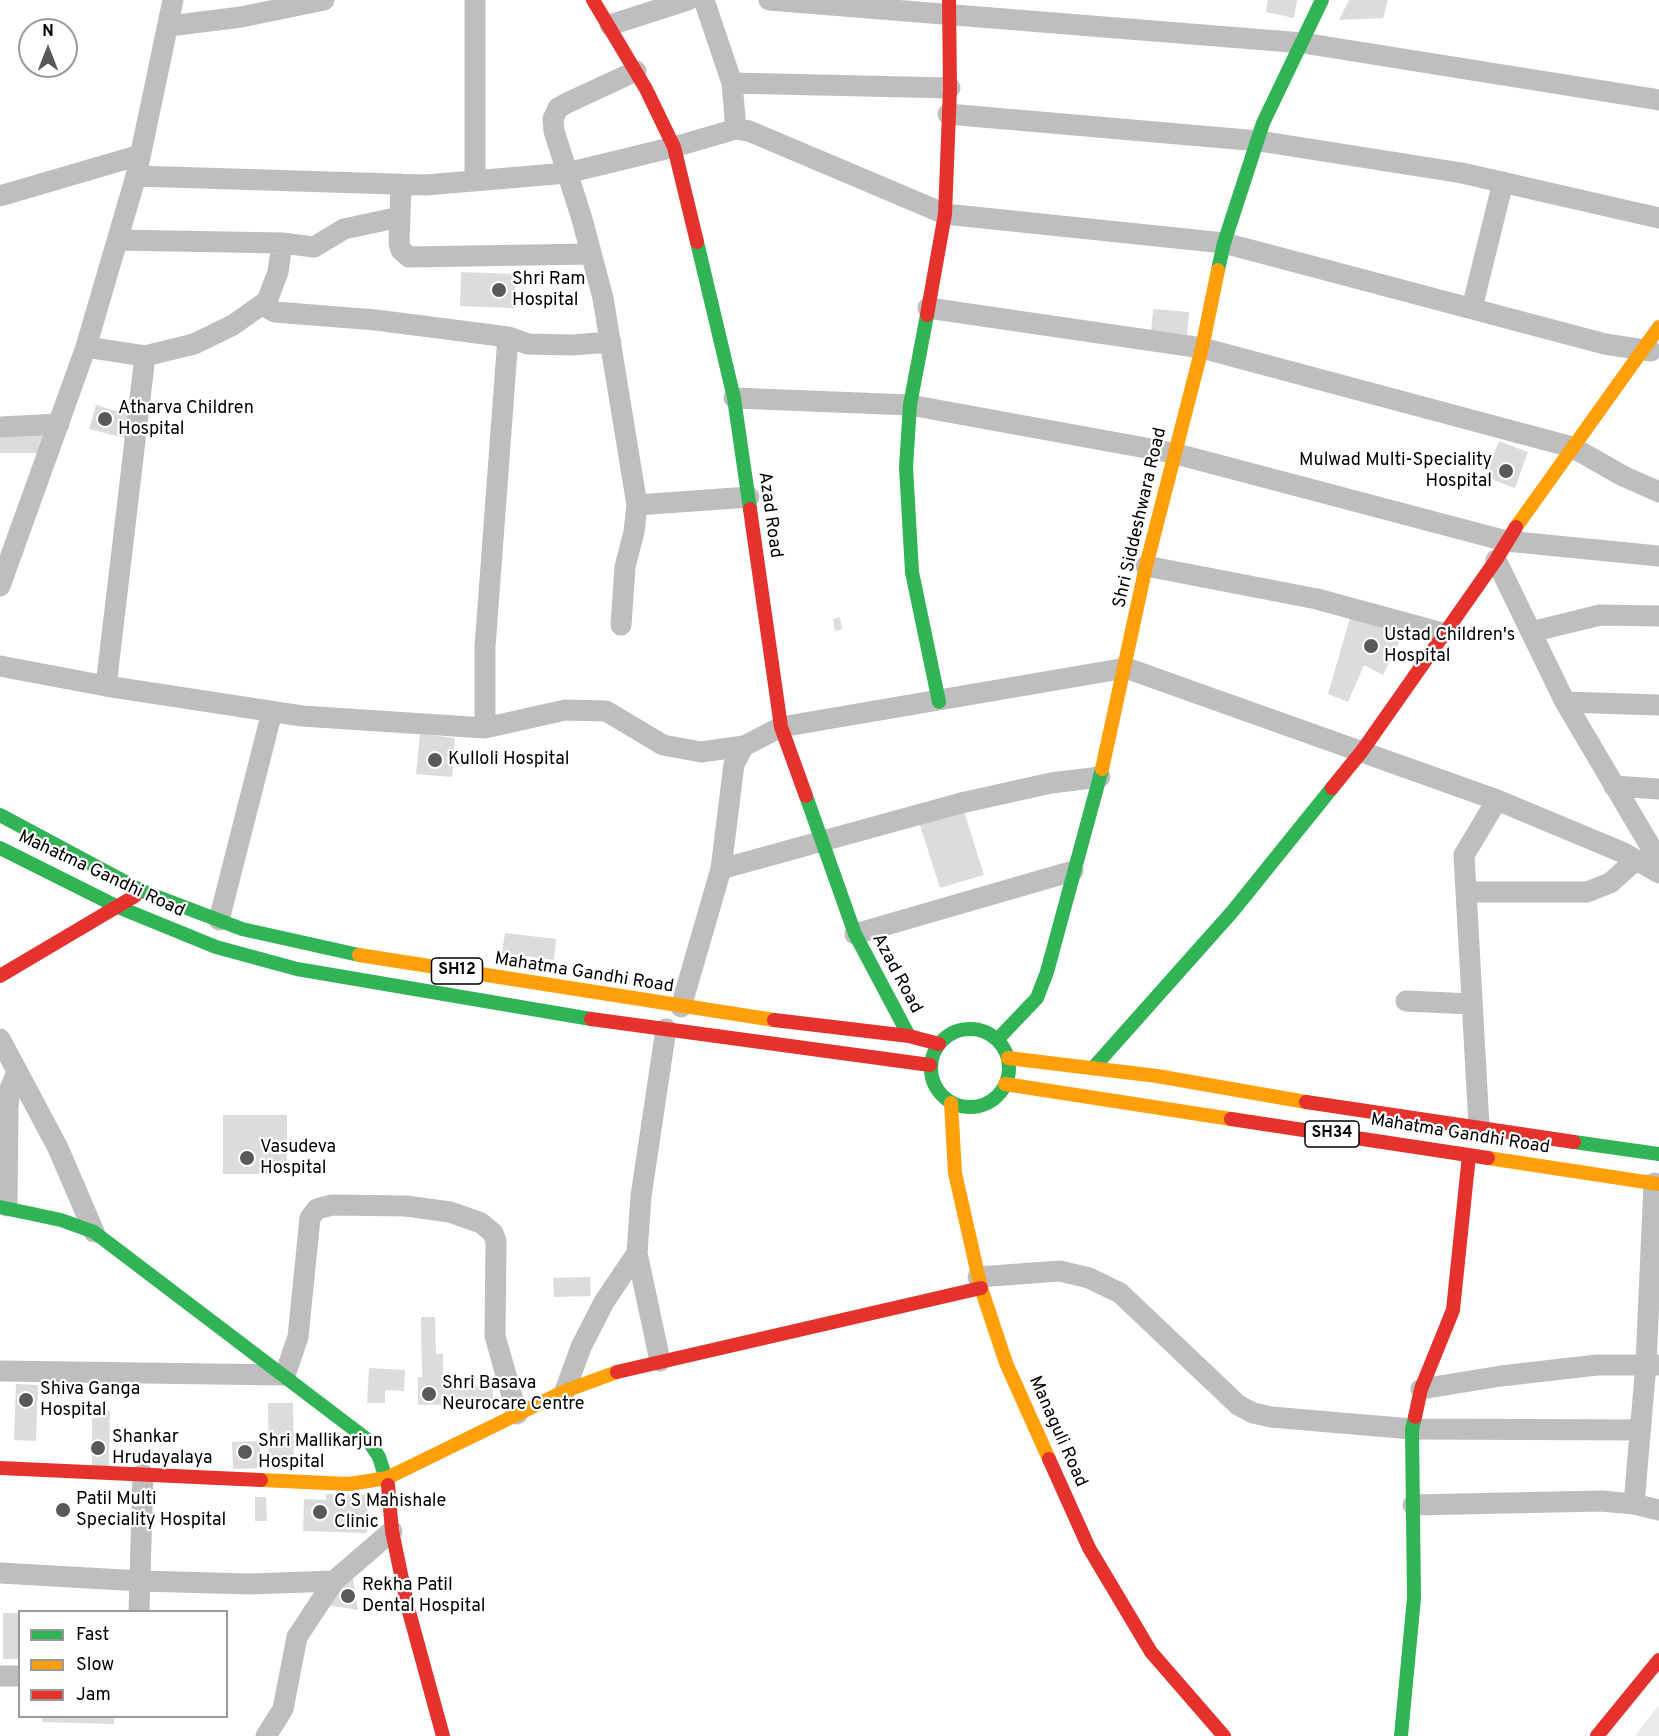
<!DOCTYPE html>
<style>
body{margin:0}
#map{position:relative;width:1659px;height:1736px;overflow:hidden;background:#fff;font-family:Overpass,sans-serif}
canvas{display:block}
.legend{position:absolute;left:18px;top:1610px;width:210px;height:108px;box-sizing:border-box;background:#fff;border:2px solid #999;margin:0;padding:8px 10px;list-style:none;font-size:18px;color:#000}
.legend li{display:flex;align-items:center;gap:12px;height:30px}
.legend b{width:30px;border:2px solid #999}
.north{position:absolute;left:18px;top:18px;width:60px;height:60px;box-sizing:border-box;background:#fff;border:2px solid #999;border-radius:50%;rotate:0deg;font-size:16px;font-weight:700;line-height:24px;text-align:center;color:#000}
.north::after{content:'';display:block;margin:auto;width:21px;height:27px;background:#595959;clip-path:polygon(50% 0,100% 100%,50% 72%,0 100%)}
</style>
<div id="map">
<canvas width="1659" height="1736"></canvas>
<ul class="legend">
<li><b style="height:8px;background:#30b455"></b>Fast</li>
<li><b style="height:8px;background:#ff9f0a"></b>Slow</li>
<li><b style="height:8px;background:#e5322d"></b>Jam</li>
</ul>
<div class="north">N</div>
</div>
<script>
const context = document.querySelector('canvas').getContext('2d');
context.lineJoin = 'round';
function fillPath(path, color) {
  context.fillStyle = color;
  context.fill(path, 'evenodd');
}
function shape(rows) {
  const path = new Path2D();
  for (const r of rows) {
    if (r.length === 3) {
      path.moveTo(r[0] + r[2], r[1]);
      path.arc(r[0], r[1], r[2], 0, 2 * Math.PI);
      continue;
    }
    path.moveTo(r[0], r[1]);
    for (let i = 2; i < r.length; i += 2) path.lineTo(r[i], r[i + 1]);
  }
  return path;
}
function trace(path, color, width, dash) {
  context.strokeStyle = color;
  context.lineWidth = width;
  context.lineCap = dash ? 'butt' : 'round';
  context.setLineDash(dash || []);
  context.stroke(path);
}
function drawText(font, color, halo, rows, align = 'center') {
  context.font = font + ' Overpass,sans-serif';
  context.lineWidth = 4.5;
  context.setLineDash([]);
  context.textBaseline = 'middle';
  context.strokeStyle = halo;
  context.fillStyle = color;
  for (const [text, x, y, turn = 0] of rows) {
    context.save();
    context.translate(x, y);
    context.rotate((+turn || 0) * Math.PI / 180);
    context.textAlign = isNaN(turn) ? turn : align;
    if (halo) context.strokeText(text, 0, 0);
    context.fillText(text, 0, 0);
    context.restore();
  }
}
const green = shape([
 [1659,1705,1659,1736,1635,1736]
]);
const building = shape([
 [1268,0,1297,0,1294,18,1266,12],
 [1349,0,1388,0,1383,18,1339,20],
 [461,272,516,274,514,308,460,306],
 [1153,309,1189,312,1187,335,1151,332],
 [96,405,131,415,125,438,89,429],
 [0,435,43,435,43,453,0,453],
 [1499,441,1528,452,1515,488,1485,477],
 [1352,611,1406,628,1383,675,1364,665,1348,702,1328,694],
 [840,617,842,629,835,631,833,619],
 [420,734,455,738,452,777,416,774],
 [962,805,984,875,940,888,918,819],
 [505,933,556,939,554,960,502,953],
 [223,1115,287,1115,287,1174,223,1174],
 [590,1277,591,1296,554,1297,553,1278],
 [421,1317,435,1317,436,1354,443,1354,443,1387,493,1386,493,1404,418,1405,418,1377,422,1377],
 [369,1368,405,1370,404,1391,385,1390,385,1403,367,1403],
 [16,1384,38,1385,36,1441,14,1440],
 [268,1403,293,1403,294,1469,269,1469],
 [99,1411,110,1411,109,1468,92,1468,92,1418,99,1418],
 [260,1441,260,1468,233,1469,232,1442],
 [326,1494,368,1495,367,1533,303,1531,304,1499,326,1500],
 [255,1497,266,1497,267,1521,255,1521],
 [352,1574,358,1610,327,1605],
 [3,1613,20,1613,20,1659,3,1659],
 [42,1716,114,1716,114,1724,42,1722]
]);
const street = shape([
 [475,0,475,181],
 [704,0,732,83,736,129],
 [769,0,1303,43,1659,100],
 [610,25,688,0],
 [169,26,241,17,324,0],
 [732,83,950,88],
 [948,114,1259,141,1462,173,1659,218],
 [136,176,426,185,567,173,674,147,736,129,749,131,945,214,1224,243,1605,344,1651,351],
 [401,184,399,243,401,250,409,257,591,254],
 [0,196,140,155],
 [118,240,282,243,314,247,344,229,400,217],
 [262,305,275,312,376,320,508,337,528,344,572,345,611,342],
 [928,308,1202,348,1572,447,1623,476,1659,492],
 [1472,308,1503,182],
 [86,347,145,356,194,344,233,325,267,301,278,272,282,243],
 [734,398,910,405,1173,453,1506,541,1659,556],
 [0,427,59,424],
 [637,505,749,497],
 [1496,560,1565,702,1659,861],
 [1146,566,1317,599,1442,633],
 [0,586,86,347,136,176,173,0],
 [621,625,625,567,634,532,637,505,603,298,582,219,554,131,553,119,558,108,569,102,636,71],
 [1531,632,1600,615,1659,616],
 [0,666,106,686,302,716,485,728,565,710,606,711,663,745,701,752,744,746,781,727,1126,668,1497,800,1624,853,1659,873],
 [106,686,145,356],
 [1565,702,1659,705],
 [485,728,485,647,508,337],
 [1614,786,1659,789],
 [721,869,961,803,1051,783,1100,777],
 [1467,892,1587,892,1610,883,1636,860],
 [219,920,272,712],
 [855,934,1073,871],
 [1406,1001,1472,1004],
 [681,1007,721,869,734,764,744,746],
 [0,1039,58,1148,94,1232],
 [1479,1126,1464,855,1497,800],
 [7,1206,8,1106,10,1089,17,1072],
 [978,1277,1060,1271,1089,1278,1120,1293,1238,1405,1253,1413,1271,1417,1412,1429,1639,1430],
 [660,1361,637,1253,641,1196,666,1029],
 [0,1371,285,1375,298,1337,310,1218,317,1209,332,1205,406,1206,450,1212,481,1223,493,1233,496,1241,495,1336,517,1414],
 [1421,1389,1501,1376,1597,1365,1659,1365],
 [565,1391,581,1347,604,1302,637,1253],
 [1634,1504,1646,1364,1654,1183],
 [1413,1505,1601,1501,1634,1504,1659,1510],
 [0,1573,141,1581,250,1584,334,1581],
 [139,1612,143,1474],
 [0,1676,20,1676],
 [266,1736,283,1709,297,1637,334,1581,392,1531]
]);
const fast = shape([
 [697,242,734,398,750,509],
 [1218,270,1224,243,1263,123,1322,0],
 [927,315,910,405,906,467,912,572,939,702],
 [806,796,855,934,909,1036],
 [0,815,142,891,242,929,359,955],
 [0,848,118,907,216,947,297,969,591,1019],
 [970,1068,39],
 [997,1040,1037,998,1047,972,1102,769],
 [1094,1067,1232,912,1332,788],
 [1574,1142,1659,1154],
 [0,1207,61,1220,94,1232,368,1440,379,1457,388,1485],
 [1401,1736,1414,1598,1412,1429,1415,1417]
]);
const slow = shape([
 [1516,527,1659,327],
 [1102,769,1146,566,1202,348,1218,270],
 [359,955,774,1020],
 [1008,1058,1157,1076,1306,1102],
 [1005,1084,1231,1119],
 [951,1103,955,1173,981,1288,1006,1363,1049,1459],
 [1488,1158,1659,1184],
 [261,1480,349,1484,387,1478,565,1391,617,1372]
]);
const jam = shape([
 [593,0,646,89,674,147,697,242],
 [927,315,945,214,950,88,949,0],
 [750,509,781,727,806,796],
 [1332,788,1362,751,1496,560,1516,527],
 [0,976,135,896],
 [591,1019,930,1065],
 [774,1020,909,1036,939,1044],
 [1306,1102,1574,1142],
 [1231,1119,1488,1158],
 [617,1372,981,1288],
 [1415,1417,1421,1389,1453,1310,1469,1155],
 [1049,1459,1089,1548,1151,1652,1224,1736],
 [0,1468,261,1480],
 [388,1485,392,1531,408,1608,443,1736],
 [1597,1736,1659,1660]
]);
const markers = [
 [499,290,8,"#595959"],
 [105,419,8,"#595959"],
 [1506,471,8,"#595959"],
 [1371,646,8,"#595959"],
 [435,760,8,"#595959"],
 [247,1158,8,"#595959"],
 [429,1394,8,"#595959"],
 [26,1400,8,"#595959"],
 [98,1448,8,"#595959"],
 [245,1452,8,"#595959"],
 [63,1510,8,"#595959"],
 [320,1512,8,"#595959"],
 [348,1596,8,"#595959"]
];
const shields = [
 [457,971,51],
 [1332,1134,54]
];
const shieldNames = [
 ["SH12",457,971],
 ["SH34",1332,1134]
];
const poiNames = [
 ["Shri Ram",512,280],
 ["Hospital",512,301],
 ["Atharva Children",118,409],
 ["Hospital",118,430],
 ["Mulwad Multi-Speciality",1492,461,"right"],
 ["Hospital",1492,482,"right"],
 ["Ustad Children's",1384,636],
 ["Hospital",1384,657],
 ["Kulloli Hospital",448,760],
 ["Vasudeva",260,1148],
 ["Hospital",260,1169],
 ["Shri Basava",442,1384],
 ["Neurocare Centre",442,1405],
 ["Shiva Ganga",40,1390],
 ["Hospital",40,1411],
 ["Shankar",112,1438],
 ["Hrudayalaya",112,1459],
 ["Shri Mallikarjun",258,1442],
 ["Hospital",258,1463],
 ["Patil Multi",76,1500],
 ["Speciality Hospital",76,1521],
 ["G S Mahishale",334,1502],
 ["Clinic",334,1523],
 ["Rekha Patil",362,1586],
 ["Dental Hospital",362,1607]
];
const streetNames = [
 ["Azad Road",769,515,82],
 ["Shri Siddeshwara Road",1141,518,-77],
 ["Mahatma Gandhi Road",101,875,25],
 ["Mahatma Gandhi Road",584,974,9],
 ["Azad Road",896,974,62],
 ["Mahatma Gandhi Road",1460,1135,9],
 ["Managuli Road",1057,1432,66]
];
fillPath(green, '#eaeaea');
fillPath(building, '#dcdcdc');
trace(street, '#bebebe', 21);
trace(fast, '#30b455', 14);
trace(slow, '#ff9f0a', 14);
trace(jam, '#e5322d', 14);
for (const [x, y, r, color] of markers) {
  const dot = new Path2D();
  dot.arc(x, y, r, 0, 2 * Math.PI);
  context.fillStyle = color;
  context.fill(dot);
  trace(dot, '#fff', 2);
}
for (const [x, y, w] of shields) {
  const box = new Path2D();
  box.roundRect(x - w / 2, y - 13, w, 26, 4.5);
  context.fillStyle = '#fff';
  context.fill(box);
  trace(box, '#000', 1.5);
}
drawText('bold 16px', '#000', null, shieldNames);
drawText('18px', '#000', '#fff', poiNames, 'left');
drawText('18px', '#000', '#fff', streetNames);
</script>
